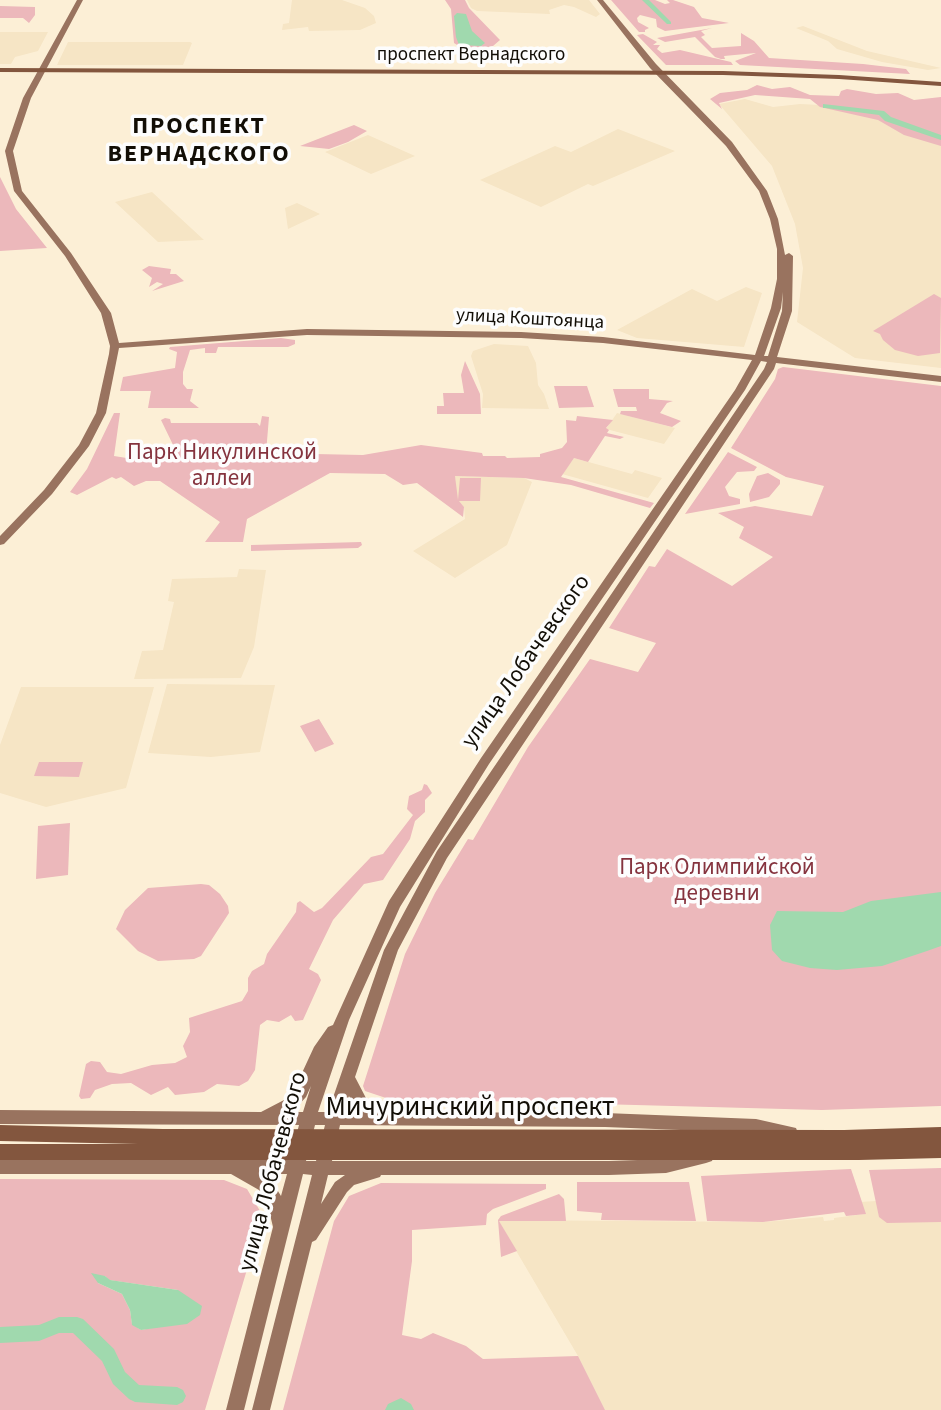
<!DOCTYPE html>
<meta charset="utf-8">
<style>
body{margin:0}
canvas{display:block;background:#fcefd6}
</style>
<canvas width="941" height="1410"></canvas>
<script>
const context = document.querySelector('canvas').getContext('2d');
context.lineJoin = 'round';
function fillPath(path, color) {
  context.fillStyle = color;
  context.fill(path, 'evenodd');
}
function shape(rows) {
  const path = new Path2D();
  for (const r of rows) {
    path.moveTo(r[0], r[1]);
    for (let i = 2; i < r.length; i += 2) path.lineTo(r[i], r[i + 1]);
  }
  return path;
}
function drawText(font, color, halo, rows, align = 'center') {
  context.font = font + ' "Source Sans 3",sans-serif';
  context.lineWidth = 7;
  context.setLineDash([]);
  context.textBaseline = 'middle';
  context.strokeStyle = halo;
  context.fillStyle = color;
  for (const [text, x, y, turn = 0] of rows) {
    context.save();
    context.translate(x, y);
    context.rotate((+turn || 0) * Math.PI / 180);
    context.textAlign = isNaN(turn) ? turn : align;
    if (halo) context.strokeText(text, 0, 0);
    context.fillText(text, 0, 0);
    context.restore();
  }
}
const built = shape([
 [292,0,342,0,365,8,374,16,376,23,360,30,309,31,308,27,282,30,283,24,289,23],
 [467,0,589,0,600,14,596,17,574,7,564,5,549,10,550,14,477,11,471,8],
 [803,26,867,51,941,68,928,70,882,62,837,49,828,41,796,28],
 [0,32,48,32,38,51,15,57,11,64,0,64],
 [68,42,190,42,192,43,183,65,57,65],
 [745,99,773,107,800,104,941,111,941,368,855,358,797,322,803,268,795,224,772,166,719,104],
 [618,129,675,151,593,186,588,184,541,207,480,180,555,146,571,152],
 [368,135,415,156,371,174,325,152],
 [152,192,204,240,158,242,115,202],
 [297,203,320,214,288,229,285,208],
 [746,287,762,293,744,347,637,338,617,330,692,289,717,301],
 [494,344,528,346,536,363,538,385,544,394,549,409,482,408,483,394,471,356,473,351],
 [617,413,675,428,664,444,606,429],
 [574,458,632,474,635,470,662,478,648,498,562,474],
 [455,476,524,478,532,482,507,545,455,578,413,551,465,519,464,507,456,498],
 [239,569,266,570,254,647,241,678,134,679,142,651,163,650,174,602,168,601,172,579,237,577],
 [167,684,275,685,260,752,211,757,148,753],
 [21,687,154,687,126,788,46,807,0,793,0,745],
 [941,1197,941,1410,605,1410,578,1356,498,1220,763,1222,823,1217,824,1221,834,1220,834,1218,865,1214,860,1202]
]);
const green = shape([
 [445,0,465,0,469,8,500,40,493,46,483,48,462,48,454,43,451,9],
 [611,0,655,0,665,4,670,3,667,0,673,0,694,7,702,18,729,23,665,31,657,27,656,19,640,15,637,18,638,22,649,28,645,30,645,32,639,32],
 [0,6,35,7,35,15,29,23,23,18,0,18],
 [712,28,701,31,705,35,701,37,712,48,741,46,741,33,754,41,769,58,863,64,906,69,910,74,740,65,735,61,756,53,724,56,725,59,721,59,715,57,695,37,665,42,657,38],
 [643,34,657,42,653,45,660,45,657,49,662,53,680,50,731,62,733,65,666,65,637,35],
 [757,85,772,89,790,87,810,95,839,96,841,91,847,89,876,94,898,93,914,100,941,97,941,146,904,135,878,120,820,107,810,99,755,95,719,103,722,109,710,99,720,93,747,90],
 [354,125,367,131,348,142,329,149,300,146],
 [0,177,16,209,47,248,0,251],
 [149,266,171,269,170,274,176,274,184,281,152,291,163,284,157,282,149,287,152,278,142,270],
 [934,294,941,298,940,353,918,356,895,350,883,340,880,334,873,331],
 [281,338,295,340,295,344,288,347,218,347,216,353,205,353,205,348,190,350,183,372,183,384,187,389,193,389,190,401,199,408,148,408,151,391,120,391,123,377,175,368,177,352,169,349,170,347],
 [465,361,480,394,481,414,437,414,437,406,444,406,443,393,464,393,461,375],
 [783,367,941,386,941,1106,822,1110,486,1101,404,1104,365,1091,363,1086,405,954,435,893,468,839,473,840,528,747,590,659,638,672,656,643,609,628,649,566,655,567,667,549,732,586,773,557,739,538,744,527,718,513,755,506,812,516,824,486,786,477,731,448,775,379,778,369],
 [554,386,587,386,594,407,559,408],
 [613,389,649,389,649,399,673,401,667,403,660,413,681,421,672,427,620,414,621,411,637,411,636,407,618,407],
 [114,413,120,413,114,456,158,463,163,448,176,451,161,420,165,418,170,419,171,423,257,423,260,426,262,416,269,417,266,453,363,455,421,445,482,453,483,456,505,456,507,458,540,457,540,454,562,448,567,442,566,420,576,421,577,416,613,420,606,428,609,430,607,433,624,437,620,439,605,436,588,462,574,458,561,477,654,503,650,508,571,485,524,478,455,476,458,500,460,478,481,478,480,501,459,501,464,507,463,517,417,483,403,485,385,474,330,473,247,519,243,542,205,542,220,522,160,481,146,481,134,486,121,477,116,479,112,477,77,495,70,492,87,469],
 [728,452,757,467,754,471,737,472,725,487,729,496,740,499,740,504,685,514],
 [768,473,780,480,780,484,769,497,750,502,749,494,757,476],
 [361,542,362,545,358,548,251,551,251,545],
 [319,719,334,744,315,752,300,726],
 [39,762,83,762,79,777,34,776],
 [424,784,427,785,432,793,425,800,425,812,415,821,410,839,383,880,364,884,333,920,309,969,318,974,321,980,303,1020,295,1021,291,1015,279,1022,267,1020,260,1025,255,1070,248,1081,239,1086,217,1084,204,1092,175,1095,168,1087,151,1095,131,1083,112,1084,95,1090,90,1098,81,1099,79,1096,86,1064,91,1061,100,1062,107,1072,121,1074,152,1065,175,1063,187,1057,183,1046,190,1032,189,1018,242,1001,248,991,248,978,252,971,264,964,267,954,296,912,297,903,300,901,314,912,322,908,371,857,383,854,413,815,407,809,409,796,422,790],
 [70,823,68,875,36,879,38,826],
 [201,884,209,885,220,894,228,906,229,913,201,956,194,959,158,961,138,951,116,929,125,910,148,888],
 [941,1168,941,1222,887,1223,879,1217,869,1170],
 [851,1169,866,1214,846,1216,844,1212,763,1222,707,1221,701,1176],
 [0,1179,224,1180,247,1189,263,1216,205,1410,0,1410],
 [105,1276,109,1280,178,1290,163,1326,141,1330,132,1324,130,1310,122,1294,98,1283],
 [577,1182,689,1182,696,1221,601,1220,602,1213,577,1211],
 [381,1183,546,1184,546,1189,493,1209,487,1214,486,1225,412,1230,412,1261,402,1335,421,1339,433,1333,466,1346,483,1359,578,1356,605,1410,283,1410,334,1221,349,1196],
 [559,1194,564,1199,566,1221,499,1221,517,1251,501,1257,498,1220,501,1216]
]);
const water = shape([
 [457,13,466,14,472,31,485,43,481,46,459,45,456,37,454,16],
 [941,892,941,946,927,951,882,966,837,970,810,968,782,961,772,950,770,925,777,911,843,912,871,901],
 [91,1273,105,1276,110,1280,178,1290,202,1306,200,1315,187,1324,141,1330,132,1325,130,1310,122,1294,98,1283]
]);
const river = shape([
 [642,0,649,0,671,22,671,24,667,24,642,0],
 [823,104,884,111,891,117,941,135,941,140,885,121,879,115,826,108,823,108,823,104],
 [59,1317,77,1317,83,1319,114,1349,125,1372,139,1385,177,1387,183,1390,186,1396,183,1402,177,1405,135,1402,129,1399,113,1384,102,1361,73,1333,59,1333,39,1341,0,1343,0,1327,39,1325,59,1317],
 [401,1398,411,1404,414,1410,385,1410,388,1404,401,1398]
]);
const secondary = shape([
 [77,0,83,0,31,98,13,151,22,191,71,253,111,313,119,343,307,329,521,332,603,337,755,355,771,308,777,279,777,249,770,219,759,191,726,146,650,68,597,0,603,0,656,64,732,142,767,191,778,219,785,255,789,253,793,256,792,311,777,357,941,376,941,382,776,363,774,369,447,858,398,950,355,1077,367,1100,387,1112,605,1113,756,1119,796,1128,798,1133,796,1138,790,1140,756,1133,605,1127,340,1125,332,1161,609,1161,666,1159,706,1149,712,1151,714,1156,712,1161,706,1163,666,1173,609,1175,381,1175,380,1177,354,1185,347,1192,316,1240,312,1242,270,1410,252,1410,312,1175,303,1174,244,1410,226,1410,273,1227,267,1202,259,1190,231,1174,0,1174,0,1160,290,1160,299,1125,0,1124,0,1110,261,1112,284,1100,295,1088,314,1047,328,1027,333,1025,389,901,481,758,735,390,752,360,603,343,521,338,307,335,119,348,106,413,89,446,52,494,4,544,0,545,0,536,44,490,79,445,96,413,109,354,110,346,101,313,65,256,14,191,5,151,23,98,77,0],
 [783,292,782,311,768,356,764,356,781,308,783,292],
 [761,361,767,362,764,369,437,851,384,950,328,1112,318,1112,349,1020,400,907,489,764,745,390,761,361],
 [311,1086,303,1112,290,1112,294,1110,306,1097,311,1086],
 [349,1096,356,1110,360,1112,344,1112,349,1096],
 [315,1125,325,1125,316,1161,306,1161,315,1125],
 [260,1174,287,1174,281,1196,271,1180,260,1174],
 [328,1175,345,1175,335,1182,321,1204,328,1175]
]);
const primary = shape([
 [0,68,723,71,839,75,941,82,941,86,839,79,723,75,0,72,0,68],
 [0,1125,163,1129,844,1130,941,1127,941,1158,859,1160,0,1160,0,1144,138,1144,0,1141,0,1125]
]);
const farStreetnames = [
 ["проспект Вернадского",471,56],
 ["улица Коштоянца",530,320,3]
];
const parkNames = [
 ["Парк Никулинской",222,454],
 ["аллеи",222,480],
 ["Парк Олимпийской",717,869],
 ["деревни",717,895]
];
const streetNames = [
 ["улица Лобачевского",527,662,-55],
 ["улица Лобачевского",274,1172,-75]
];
const farDistrictnames = [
 ["ПРОСПЕКТ",199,128],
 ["ВЕРНАДСКОГО",199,156]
];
const nearStreetnames = [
 ["Мичуринский проспект",470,1109]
];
fillPath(built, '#f6e5c5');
fillPath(green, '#ecb8bb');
fillPath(water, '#a0d9ae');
fillPath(river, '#a0d9ae');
fillPath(secondary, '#99735f');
fillPath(primary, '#83563e');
drawText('19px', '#120e06', '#fdfdfd', farStreetnames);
drawText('23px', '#85333e', '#fdfdfd', parkNames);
drawText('23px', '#120e06', '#fdfdfd', streetNames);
context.letterSpacing = '2px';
drawText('bold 24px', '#120e06', '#fdfdfd', farDistrictnames);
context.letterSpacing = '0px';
drawText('28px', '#120e06', '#fdfdfd', nearStreetnames);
</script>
